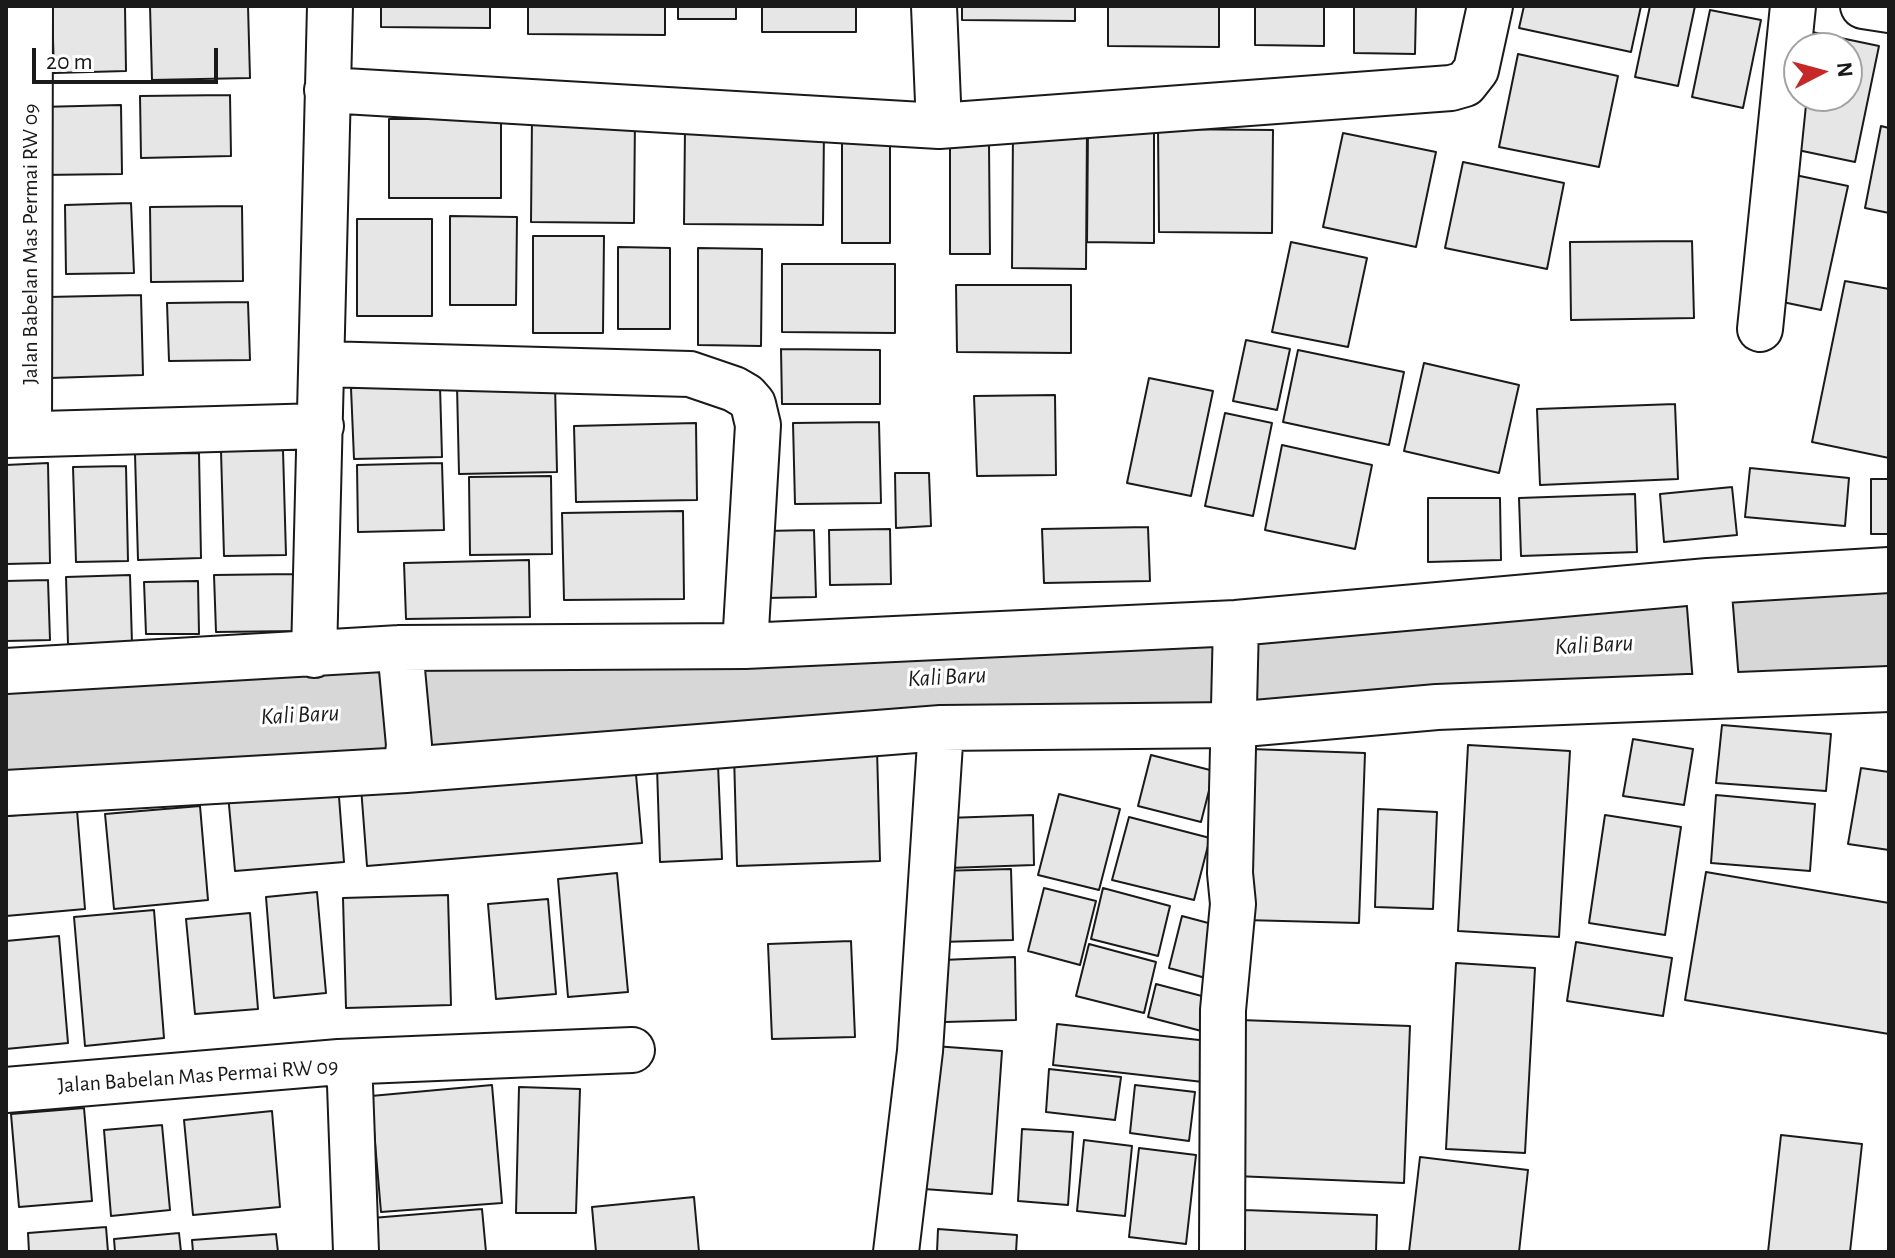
<!DOCTYPE html>
<style>
body{margin:0}
#map{position:relative;width:1895px;height:1258px;overflow:hidden;background:#fff;font-family:"Alegreya Sans",sans-serif}
canvas{display:block}
.frame{position:absolute;inset:0;border:8px solid #1a1a1a;pointer-events:none}
.north{position:absolute;left:1783px;top:32px;width:80px;height:80px;box-sizing:border-box;background:#fff;border:2px solid #a3a3a3;border-radius:50%;rotate:84deg;font-size:22px;font-weight:700;line-height:32px;text-align:center;color:#1a1a1a}
.north::after{content:'';display:block;margin:auto;width:28px;height:36px;background:#c62828;clip-path:polygon(50% 0,100% 100%,50% 72%,0 100%)}
.scale{position:absolute;left:32px;top:48px;width:186px;height:36px;box-sizing:border-box;border:4px solid #1a1a1a;border-top:0;padding-left:10px;font-size:24px;line-height:28px;white-space:nowrap;color:#1a1a1a;-webkit-text-stroke:6px #fff;paint-order:stroke}
</style>
<div id="map">
<canvas width="1895" height="1258"></canvas>
<div class="frame"></div>
<div class="north">N</div>
<div class="scale">20 m</div>
</div>
<script>
const context = document.querySelector('canvas').getContext('2d');
context.lineJoin = 'round';
function shape(rows) {
  const path = new Path2D();
  for (const r of rows) {
    path.moveTo(r[0], r[1]);
    for (let i = 2; i < r.length; i += 2) path.lineTo(r[i], r[i + 1]);
  }
  return path;
}
function trace(path, color, width, dash) {
  context.strokeStyle = color;
  context.lineWidth = width;
  context.lineCap = dash ? 'butt' : 'round';
  context.setLineDash(dash || []);
  context.stroke(path);
}
function fillPath(path, color) {
  context.fillStyle = color;
  context.fill(path, 'evenodd');
}
function drawText(font, color, halo, rows, align = 'center') {
  context.font = font + ' "Alegreya Sans",sans-serif';
  context.lineWidth = 6;
  context.setLineDash([]);
  context.textBaseline = 'middle';
  context.strokeStyle = halo;
  context.fillStyle = color;
  for (const [text, x, y, turn = 0] of rows) {
    context.save();
    context.translate(x, y);
    context.rotate((+turn || 0) * Math.PI / 180);
    context.textAlign = isNaN(turn) ? turn : align;
    if (halo) context.strokeText(text, 0, 0);
    context.fillText(text, 0, 0);
    context.restore();
  }
}
const river = shape([
 [6,732,1164,664,1889,632]
]);
const building = shape([
 [52,6,125,6,126,71,54,73,52,6],
 [150,6,248,6,250,78,152,80,150,6],
 [381,6,490,6,490,28,381,27,381,6],
 [528,6,665,6,665,35,528,34,528,6],
 [678,6,736,6,736,19,678,19,678,6],
 [762,6,856,6,856,32,762,32,762,6],
 [962,6,1075,6,1075,21,962,20,962,6],
 [1108,6,1219,6,1219,47,1108,46,1108,6],
 [1255,6,1324,6,1324,46,1255,45,1255,6],
 [1354,6,1416,6,1415,54,1354,53,1354,6],
 [1524,6,1641,6,1631,52,1519,28,1524,6],
 [1650,6,1695,6,1678,86,1635,77,1650,6],
 [1710,10,1761,20,1743,108,1692,97,1710,10],
 [1812,32,1879,46,1855,162,1788,148,1799,96,1847,96,1847,48,1808,48,1812,32],
 [1518,54,1618,76,1599,167,1499,147,1518,54],
 [230,95,231,156,141,158,140,96,230,95],
 [121,105,122,174,41,175,39,107,121,105],
 [532,117,635,118,634,223,531,222,532,117],
 [389,119,501,119,501,198,389,198,389,119],
 [1881,126,1889,128,1889,213,1865,208,1881,126],
 [685,128,824,129,823,225,684,224,685,128],
 [1088,128,1154,129,1154,243,1087,242,1088,128],
 [1013,129,1087,130,1086,269,1012,268,1013,129],
 [1158,129,1273,130,1272,233,1159,232,1158,129],
 [1343,133,1436,152,1416,247,1323,227,1343,133],
 [842,138,890,138,890,243,842,243,842,138],
 [950,143,989,143,990,254,950,254,950,143],
 [1463,162,1564,183,1547,269,1445,248,1463,162],
 [1795,175,1848,186,1821,310,1768,299,1795,175],
 [131,203,134,273,66,274,65,205,131,203],
 [242,206,243,281,151,282,150,207,242,206],
 [450,216,517,217,516,305,450,305,450,216],
 [357,219,432,219,432,316,357,316,357,219],
 [533,236,604,236,603,333,533,333,533,236],
 [1692,241,1694,318,1571,320,1570,242,1692,241],
 [1291,242,1367,258,1348,347,1272,332,1291,242],
 [618,247,670,248,670,329,618,329,618,247],
 [698,248,762,249,761,346,698,345,698,248],
 [782,264,895,264,895,333,782,332,782,264],
 [1845,281,1889,289,1889,458,1812,442,1845,281],
 [956,285,1071,285,1071,353,957,352,956,285],
 [141,295,143,375,50,378,48,297,141,295],
 [248,302,250,360,169,361,167,303,248,302],
 [1246,340,1290,349,1277,410,1233,401,1246,340],
 [781,349,880,350,880,404,782,404,781,349],
 [1298,350,1404,372,1389,445,1283,422,1298,350],
 [1424,363,1519,385,1499,473,1404,451,1424,363],
 [1149,378,1213,391,1191,496,1127,483,1149,378],
 [555,384,557,472,459,474,457,386,555,384],
 [440,386,442,457,354,459,351,388,440,386],
 [1055,395,1056,475,977,476,974,396,1055,395],
 [1675,404,1678,479,1540,485,1537,409,1675,404],
 [1225,413,1272,423,1253,516,1205,506,1225,413],
 [879,422,881,503,795,504,793,423,879,422],
 [696,423,697,500,576,502,574,426,696,423],
 [1282,445,1372,465,1355,549,1265,530,1282,445],
 [283,450,286,555,224,556,221,451,283,450],
 [199,453,201,558,138,560,135,454,199,453],
 [48,463,50,563,6,564,6,465,48,463],
 [442,463,444,530,358,532,357,465,442,463],
 [126,466,128,561,76,562,73,467,126,466],
 [1750,468,1849,478,1845,526,1745,517,1750,468],
 [895,473,929,473,931,526,896,528,895,473],
 [551,476,552,554,470,555,469,477,551,476],
 [1871,479,1889,479,1889,534,1871,534,1871,479],
 [1732,487,1737,535,1664,542,1660,494,1732,487],
 [1635,494,1637,552,1521,556,1519,498,1635,494],
 [1428,498,1500,498,1501,560,1428,562,1428,498],
 [683,511,684,599,564,600,562,513,683,511],
 [1148,527,1150,581,1044,583,1042,529,1148,527],
 [890,529,891,584,830,585,829,530,890,529],
 [814,530,816,597,766,598,765,531,814,530],
 [529,560,530,617,406,619,404,563,529,560],
 [295,574,297,631,216,632,214,575,295,574],
 [130,575,132,644,68,644,66,577,130,575],
 [48,580,50,640,6,641,6,581,48,580],
 [198,581,199,634,146,634,144,582,198,581],
 [1722,725,1831,734,1826,791,1716,783,1722,725],
 [1633,739,1693,749,1684,805,1623,796,1633,739],
 [1468,745,1570,751,1559,937,1458,931,1468,745],
 [877,749,880,861,737,866,734,754,877,749],
 [1250,749,1365,753,1359,923,1244,920,1250,749],
 [1151,755,1214,771,1201,822,1138,806,1151,755],
 [635,763,642,843,367,866,361,787,635,763],
 [718,765,722,859,660,862,657,767,718,765],
 [1861,768,1889,772,1889,850,1848,844,1861,768],
 [338,784,344,862,235,871,228,794,338,784],
 [1059,794,1120,809,1099,890,1038,875,1059,794],
 [1716,795,1815,804,1810,871,1711,863,1716,795],
 [200,806,208,900,114,909,105,814,200,806],
 [1378,809,1437,812,1433,909,1375,907,1378,809],
 [77,810,85,909,6,916,6,816,77,810],
 [1033,815,1034,865,948,868,947,818,1033,815],
 [1605,815,1681,827,1665,935,1589,923,1605,815],
 [1129,817,1210,838,1194,900,1112,880,1129,817],
 [1011,869,1013,940,940,942,938,871,1011,869],
 [1706,872,1889,903,1889,1034,1685,1000,1706,872],
 [617,873,628,992,568,997,558,879,617,873],
 [1044,888,1096,901,1080,965,1028,951,1044,888],
 [1103,888,1170,906,1158,956,1091,939,1103,888],
 [317,892,326,993,274,998,266,897,317,892],
 [448,895,451,1005,346,1008,343,898,448,895],
 [548,899,556,994,496,999,488,904,548,899],
 [154,910,164,1038,85,1046,74,917,154,910],
 [250,913,258,1009,195,1014,186,919,250,913],
 [1182,916,1227,928,1213,980,1169,968,1182,916],
 [59,936,68,1043,6,1049,6,941,59,936],
 [851,941,855,1037,772,1039,768,944,851,941],
 [1576,942,1672,958,1663,1016,1567,1001,1576,942],
 [1089,944,1156,962,1144,1013,1076,996,1089,944],
 [1015,957,1016,1020,945,1022,942,960,1015,957],
 [1456,963,1535,968,1525,1153,1446,1149,1456,963],
 [1156,984,1217,1000,1209,1033,1148,1017,1156,984],
 [1240,1020,1410,1026,1404,1183,1235,1176,1240,1020],
 [1057,1024,1208,1041,1203,1082,1053,1065,1057,1024],
 [934,1046,1002,1051,992,1194,924,1189,934,1046],
 [1049,1069,1121,1077,1115,1120,1046,1112,1049,1069],
 [492,1085,502,1203,381,1212,371,1096,492,1085],
 [1135,1085,1195,1092,1189,1141,1130,1133,1135,1085],
 [519,1087,580,1089,576,1213,516,1213,519,1087],
 [84,1108,92,1201,19,1207,11,1114,84,1108],
 [272,1111,280,1207,193,1215,184,1120,272,1111],
 [162,1125,170,1210,111,1216,104,1130,162,1125],
 [1022,1129,1073,1132,1068,1205,1018,1201,1022,1129],
 [1781,1135,1862,1144,1850,1252,1768,1252,1781,1135],
 [1084,1140,1132,1146,1125,1216,1077,1211,1084,1140],
 [1139,1148,1196,1155,1186,1244,1129,1237,1139,1148],
 [1420,1157,1528,1170,1519,1252,1409,1252,1420,1157],
 [694,1197,699,1252,596,1252,592,1207,694,1197],
 [482,1209,486,1252,375,1252,372,1218,482,1209],
 [1244,1210,1377,1215,1376,1252,1242,1252,1244,1210],
 [106,1227,108,1252,29,1252,28,1233,106,1227],
 [938,1229,1017,1235,1016,1252,937,1252,938,1229],
 [179,1233,181,1252,115,1252,114,1239,179,1233],
 [276,1234,278,1252,193,1252,192,1240,276,1234]
]);
const minor = shape([
 [934,6,939,126],
 [1863,6,1889,10],
 [327,90,939,126,1451,88,1465,84,1476,70,1490,6],
 [1760,329,1793,6],
 [322,364,690,374,734,389,746,396,753,404,758,425,745,646],
 [29,434,30,6],
 [6,435,321,426],
 [1708,581,1717,695],
 [400,648,409,745,406,770],
 [314,655,330,6],
 [6,671,400,648,745,646,1236,623,1708,581,1889,570],
 [6,793,406,770,941,728,1232,725,1437,707,1889,689],
 [346,1062,350,1085,356,1252],
 [6,1090,339,1062,632,1050],
 [896,1252,920,1051,941,728],
 [1222,1252,1223,1010,1233,904,1230,873,1236,623]
]);
const streetNames = [
 ["Jalan Babelan Mas Permai RW 09",30,244,-90],
 ["Jalan Babelan Mas Permai RW 09",198,1076,-4]
];
const waterNames = [
 ["Kali Baru",1594,645,-3],
 ["Kali Baru",947,677,-3],
 ["Kali Baru",300,715,-3]
];
trace(river, '#d7d7d7', 112);
fillPath(building, '#e6e6e6');
trace(building, '#1a1a1a', 2);
trace(minor, '#1a1a1a', 48);
trace(minor, '#fff', 44);
drawText('22px', '#1a1a1a', '#fff', streetNames);
drawText('italic 24px', '#1a1a1a', '#fff', waterNames);
</script>
